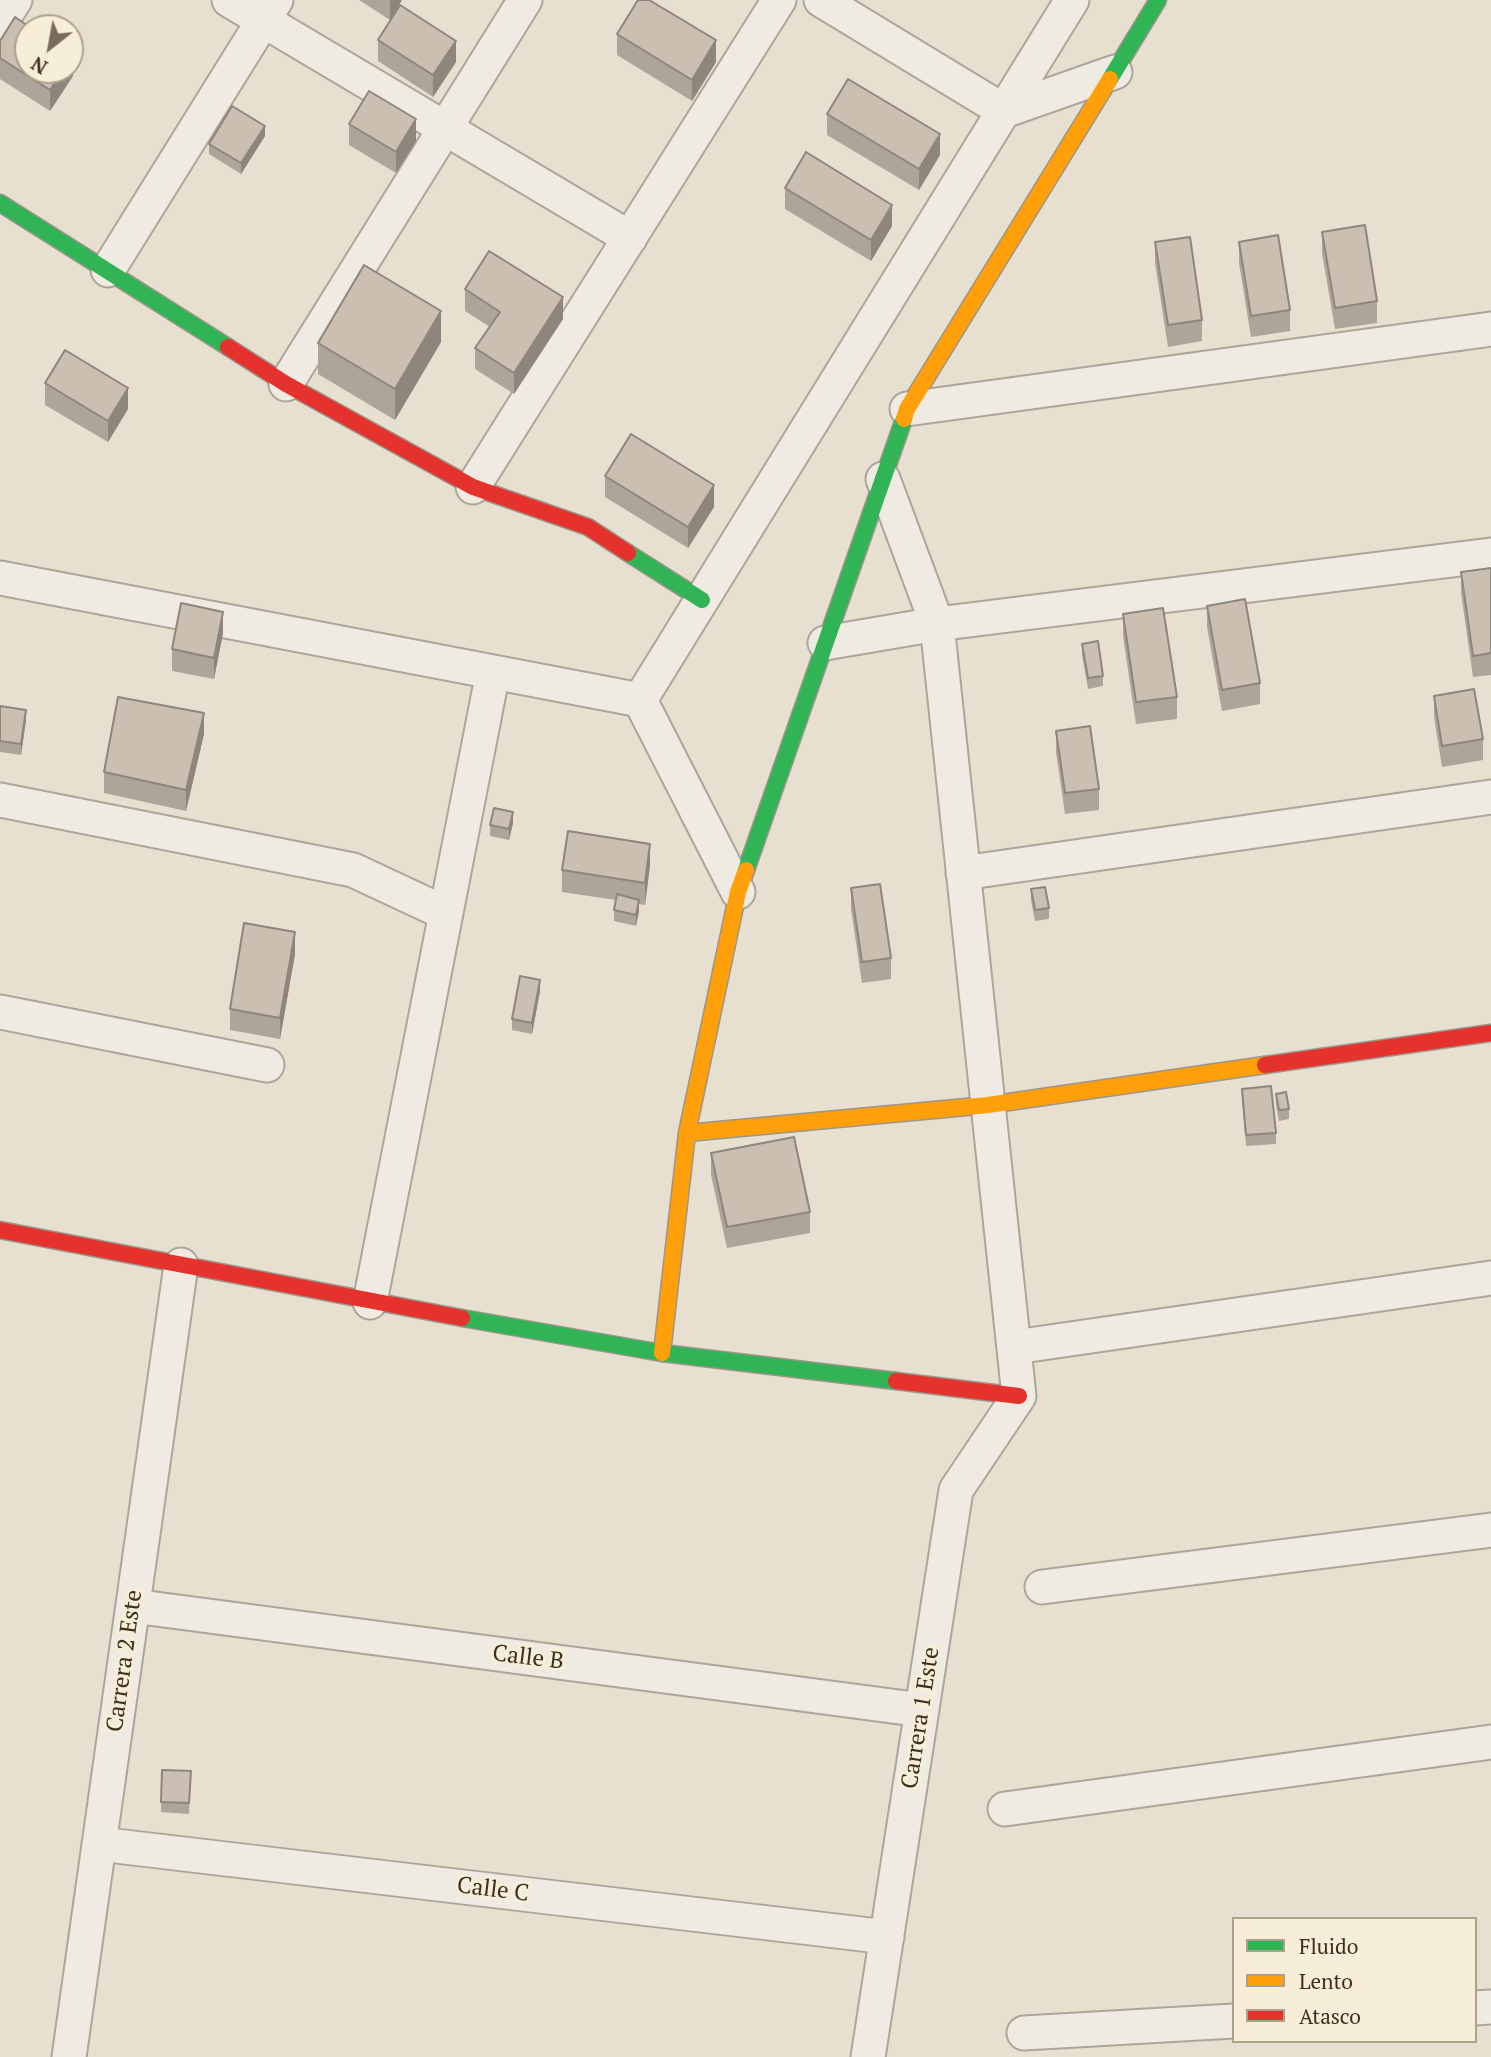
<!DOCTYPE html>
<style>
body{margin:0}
#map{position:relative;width:1491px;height:2057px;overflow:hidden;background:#e7e0d1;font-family:"PT Serif",serif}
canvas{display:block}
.legend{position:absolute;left:1232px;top:1917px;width:245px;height:126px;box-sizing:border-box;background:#f7eed8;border:2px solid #ada18e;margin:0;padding:9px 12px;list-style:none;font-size:21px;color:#3d2e20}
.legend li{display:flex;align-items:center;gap:14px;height:35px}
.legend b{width:35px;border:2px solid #ada18e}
.north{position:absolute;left:14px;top:14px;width:70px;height:70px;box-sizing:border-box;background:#f7eed8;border:2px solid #ada18e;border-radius:50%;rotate:211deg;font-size:19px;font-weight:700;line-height:28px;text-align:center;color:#3d2e20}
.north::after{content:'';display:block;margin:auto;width:24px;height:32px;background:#786c5e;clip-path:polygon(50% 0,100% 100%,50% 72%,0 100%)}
</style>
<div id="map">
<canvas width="1491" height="2057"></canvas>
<ul class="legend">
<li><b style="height:9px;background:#30b455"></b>Fluido</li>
<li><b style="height:9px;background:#ff9f0a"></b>Lento</li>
<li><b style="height:9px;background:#e5322d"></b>Atasco</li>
</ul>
<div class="north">N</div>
</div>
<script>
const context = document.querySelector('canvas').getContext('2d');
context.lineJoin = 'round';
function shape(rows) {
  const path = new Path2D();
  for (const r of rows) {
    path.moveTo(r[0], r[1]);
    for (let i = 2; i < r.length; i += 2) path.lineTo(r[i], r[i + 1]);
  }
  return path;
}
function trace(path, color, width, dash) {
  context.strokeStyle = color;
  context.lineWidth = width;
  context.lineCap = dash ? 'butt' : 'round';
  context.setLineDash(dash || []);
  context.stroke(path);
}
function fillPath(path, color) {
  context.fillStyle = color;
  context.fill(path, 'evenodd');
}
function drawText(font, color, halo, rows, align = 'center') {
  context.font = font + ' "PT Serif",serif';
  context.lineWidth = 6;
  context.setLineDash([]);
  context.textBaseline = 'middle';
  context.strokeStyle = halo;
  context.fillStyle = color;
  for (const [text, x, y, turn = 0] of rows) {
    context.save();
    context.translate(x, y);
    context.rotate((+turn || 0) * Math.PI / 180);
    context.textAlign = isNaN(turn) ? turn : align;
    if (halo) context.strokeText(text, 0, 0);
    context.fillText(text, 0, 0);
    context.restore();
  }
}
const street = shape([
 [229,0,630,238],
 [821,0,1004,111,1115,72],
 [0,23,15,0],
 [108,270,276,0],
 [286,384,525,0],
 [907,409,1491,329],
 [473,487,779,0],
 [0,578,640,700],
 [825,643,937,624,1491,555],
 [640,700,1072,0],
 [640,700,738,892],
 [0,800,353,870,445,913],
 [963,873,1491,797],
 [0,1012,267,1065],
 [370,1302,493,672],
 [1015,1347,1491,1278],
 [1042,1587,1491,1530],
 [133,1606,922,1710],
 [1005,1809,1491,1742],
 [99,1844,887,1937],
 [1475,2008,1491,2007],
 [1024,2033,1234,2021],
 [69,2057,181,1265],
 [868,2057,956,1490,1019,1396,937,624,883,479]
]);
const fast = shape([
 [1110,79,1158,0],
 [0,203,228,347],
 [628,553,702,600],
 [746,870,904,419],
 [462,1318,662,1353,896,1381]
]);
const slow = shape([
 [904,419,907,409,1110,79],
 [687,1133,988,1105,1265,1065],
 [662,1353,687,1133,738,892,746,870]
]);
const jam = shape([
 [228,347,286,384,473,487,588,527,628,553],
 [1265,1065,1491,1033],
 [0,1230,462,1318],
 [896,1381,1019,1396]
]);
const wall = shape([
 [359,0,402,0,390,20],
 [617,34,716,62,692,101,617,55],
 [378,40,456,62,433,97,378,61],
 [0,41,73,76,50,111,0,79],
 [827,114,940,155,919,190,827,135],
 [349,124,416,141,396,173,349,145],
 [265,136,241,174,209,154,209,144],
 [785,188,892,226,871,261,785,209],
 [1322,232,1377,301,1377,323,1335,329,1322,253],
 [1155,242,1202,320,1202,341,1168,347,1155,263],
 [1239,242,1290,310,1290,331,1251,337,1239,263],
 [465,289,563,319,514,394,475,369,475,348,490,327,465,311],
 [441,342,395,420,318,374,318,343],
 [45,383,128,409,108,442,45,405],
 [605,476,714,507,688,548,605,497],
 [1491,568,1491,675,1473,677,1461,593,1461,572],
 [1207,606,1260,683,1260,704,1222,711,1207,627],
 [1123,614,1177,697,1177,719,1136,724,1123,636],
 [223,633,214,679,172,671,172,649],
 [1082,644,1103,676,1103,686,1088,689,1082,655],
 [1434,696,1483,739,1483,760,1442,767,1434,717],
 [0,706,26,720,21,755,0,752],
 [1056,731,1099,789,1099,810,1065,814,1056,752],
 [204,734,186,811,104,793,104,772],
 [513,823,509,840,490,836,490,825],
 [650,865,645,905,639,904,639,911,636,926,614,921,614,910,616,900,562,892,562,870],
 [851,888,891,958,891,979,862,983,851,909],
 [1031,889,1049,908,1049,919,1035,921,1031,900],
 [295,954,280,1039,230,1030,230,1009],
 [540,991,532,1034,512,1030,512,1019],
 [1242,1089,1276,1133,1276,1144,1246,1146,1242,1100],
 [1276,1094,1289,1109,1289,1119,1279,1121,1276,1105],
 [711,1153,810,1212,810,1233,727,1248,711,1175],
 [162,1770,191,1771,189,1814,161,1812]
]);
const shadedWall = shape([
 [390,0,402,0,390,20],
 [716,40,716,62,692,101,692,80],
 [456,41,456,62,433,97,433,75],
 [73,55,73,76,50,111,50,90,63,70,70,70,70,59],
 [416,119,416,141,396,173,396,152],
 [265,126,265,136,241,174,241,163],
 [940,134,940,155,919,190,919,169],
 [892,205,892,226,871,261,871,240],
 [563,297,563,319,514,394,514,373],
 [441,311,441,342,395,420,395,389],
 [128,388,128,409,108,442,108,421],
 [714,485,714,507,688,548,688,527],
 [223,612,223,633,214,679,214,658],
 [26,710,26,720,21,755,21,744],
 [204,713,204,734,186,811,186,790],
 [513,812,513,823,509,840,509,829],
 [650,844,650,865,645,905,645,883],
 [639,900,639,911,636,926,636,915],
 [295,932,295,954,280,1039,280,1018],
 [540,980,540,991,532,1034,532,1023]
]);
const building = shape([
 [638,0,649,0,716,40,692,80,617,34,638,0],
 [400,5,456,41,433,75,378,40,400,5],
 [15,17,31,28,28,28,28,70,63,70,50,90,0,58,0,41,15,17],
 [848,79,940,134,919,169,827,114,848,79],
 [369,91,416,119,396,152,349,124,369,91],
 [232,106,265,126,241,163,209,144,232,106],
 [806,152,892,205,871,240,785,188,806,152],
 [1365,225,1377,301,1335,308,1322,232,1365,225],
 [1278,235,1290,310,1251,316,1239,242,1278,235],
 [1190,237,1202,320,1168,325,1155,242,1190,237],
 [489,251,563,297,514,373,475,348,500,312,465,289,489,251],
 [364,265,441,311,395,389,318,343,364,265],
 [65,350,128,388,108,421,45,383,65,350],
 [631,434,714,485,688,527,605,476,631,434],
 [1491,568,1491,653,1473,656,1461,572,1491,568],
 [1245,599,1260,683,1222,690,1207,606,1245,599],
 [181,603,223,612,214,658,172,649,181,603],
 [1163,608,1177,697,1136,702,1123,614,1163,608],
 [1098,641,1103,676,1088,678,1082,644,1098,641],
 [1474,689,1483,739,1442,746,1434,696,1474,689],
 [118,697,204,713,186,790,104,772,118,697],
 [0,706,26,710,21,744,0,741,0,706],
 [1090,726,1099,789,1065,793,1056,731,1090,726],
 [494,808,513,812,509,829,490,825,494,808],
 [568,831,650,844,645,883,562,870,568,831],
 [880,884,891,958,862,962,851,888,880,884],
 [1045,887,1049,908,1035,910,1031,889,1045,887],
 [617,894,639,900,636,915,614,910,617,894],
 [244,923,295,932,280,1018,230,1009,244,923],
 [520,976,540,980,532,1023,512,1019,520,976],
 [1271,1086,1276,1133,1246,1135,1242,1089,1271,1086],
 [1286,1092,1289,1109,1279,1110,1276,1094,1286,1092],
 [794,1137,810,1212,727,1227,711,1153,794,1137],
 [162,1770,191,1771,189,1803,161,1802,162,1770]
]);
const streetNames = [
 ["Calle B",528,1658,7],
 ["Carrera 2 Este",125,1661,-82],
 ["Carrera 1 Este",921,1718,-81],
 ["Calle C",493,1890,7]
];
trace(street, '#ada599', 37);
trace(fast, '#9c958a', 19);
trace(slow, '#9c958a', 19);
trace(jam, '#9c958a', 19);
trace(street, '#efebe3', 33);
trace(fast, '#30b455', 16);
trace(slow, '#ff9f0a', 16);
trace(jam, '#e5322d', 16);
fillPath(wall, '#afa499');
fillPath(shadedWall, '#8e867d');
fillPath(building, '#cbbfb2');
trace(building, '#8e867d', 2);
drawText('23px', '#3d2e20', '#f7eed8', streetNames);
</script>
